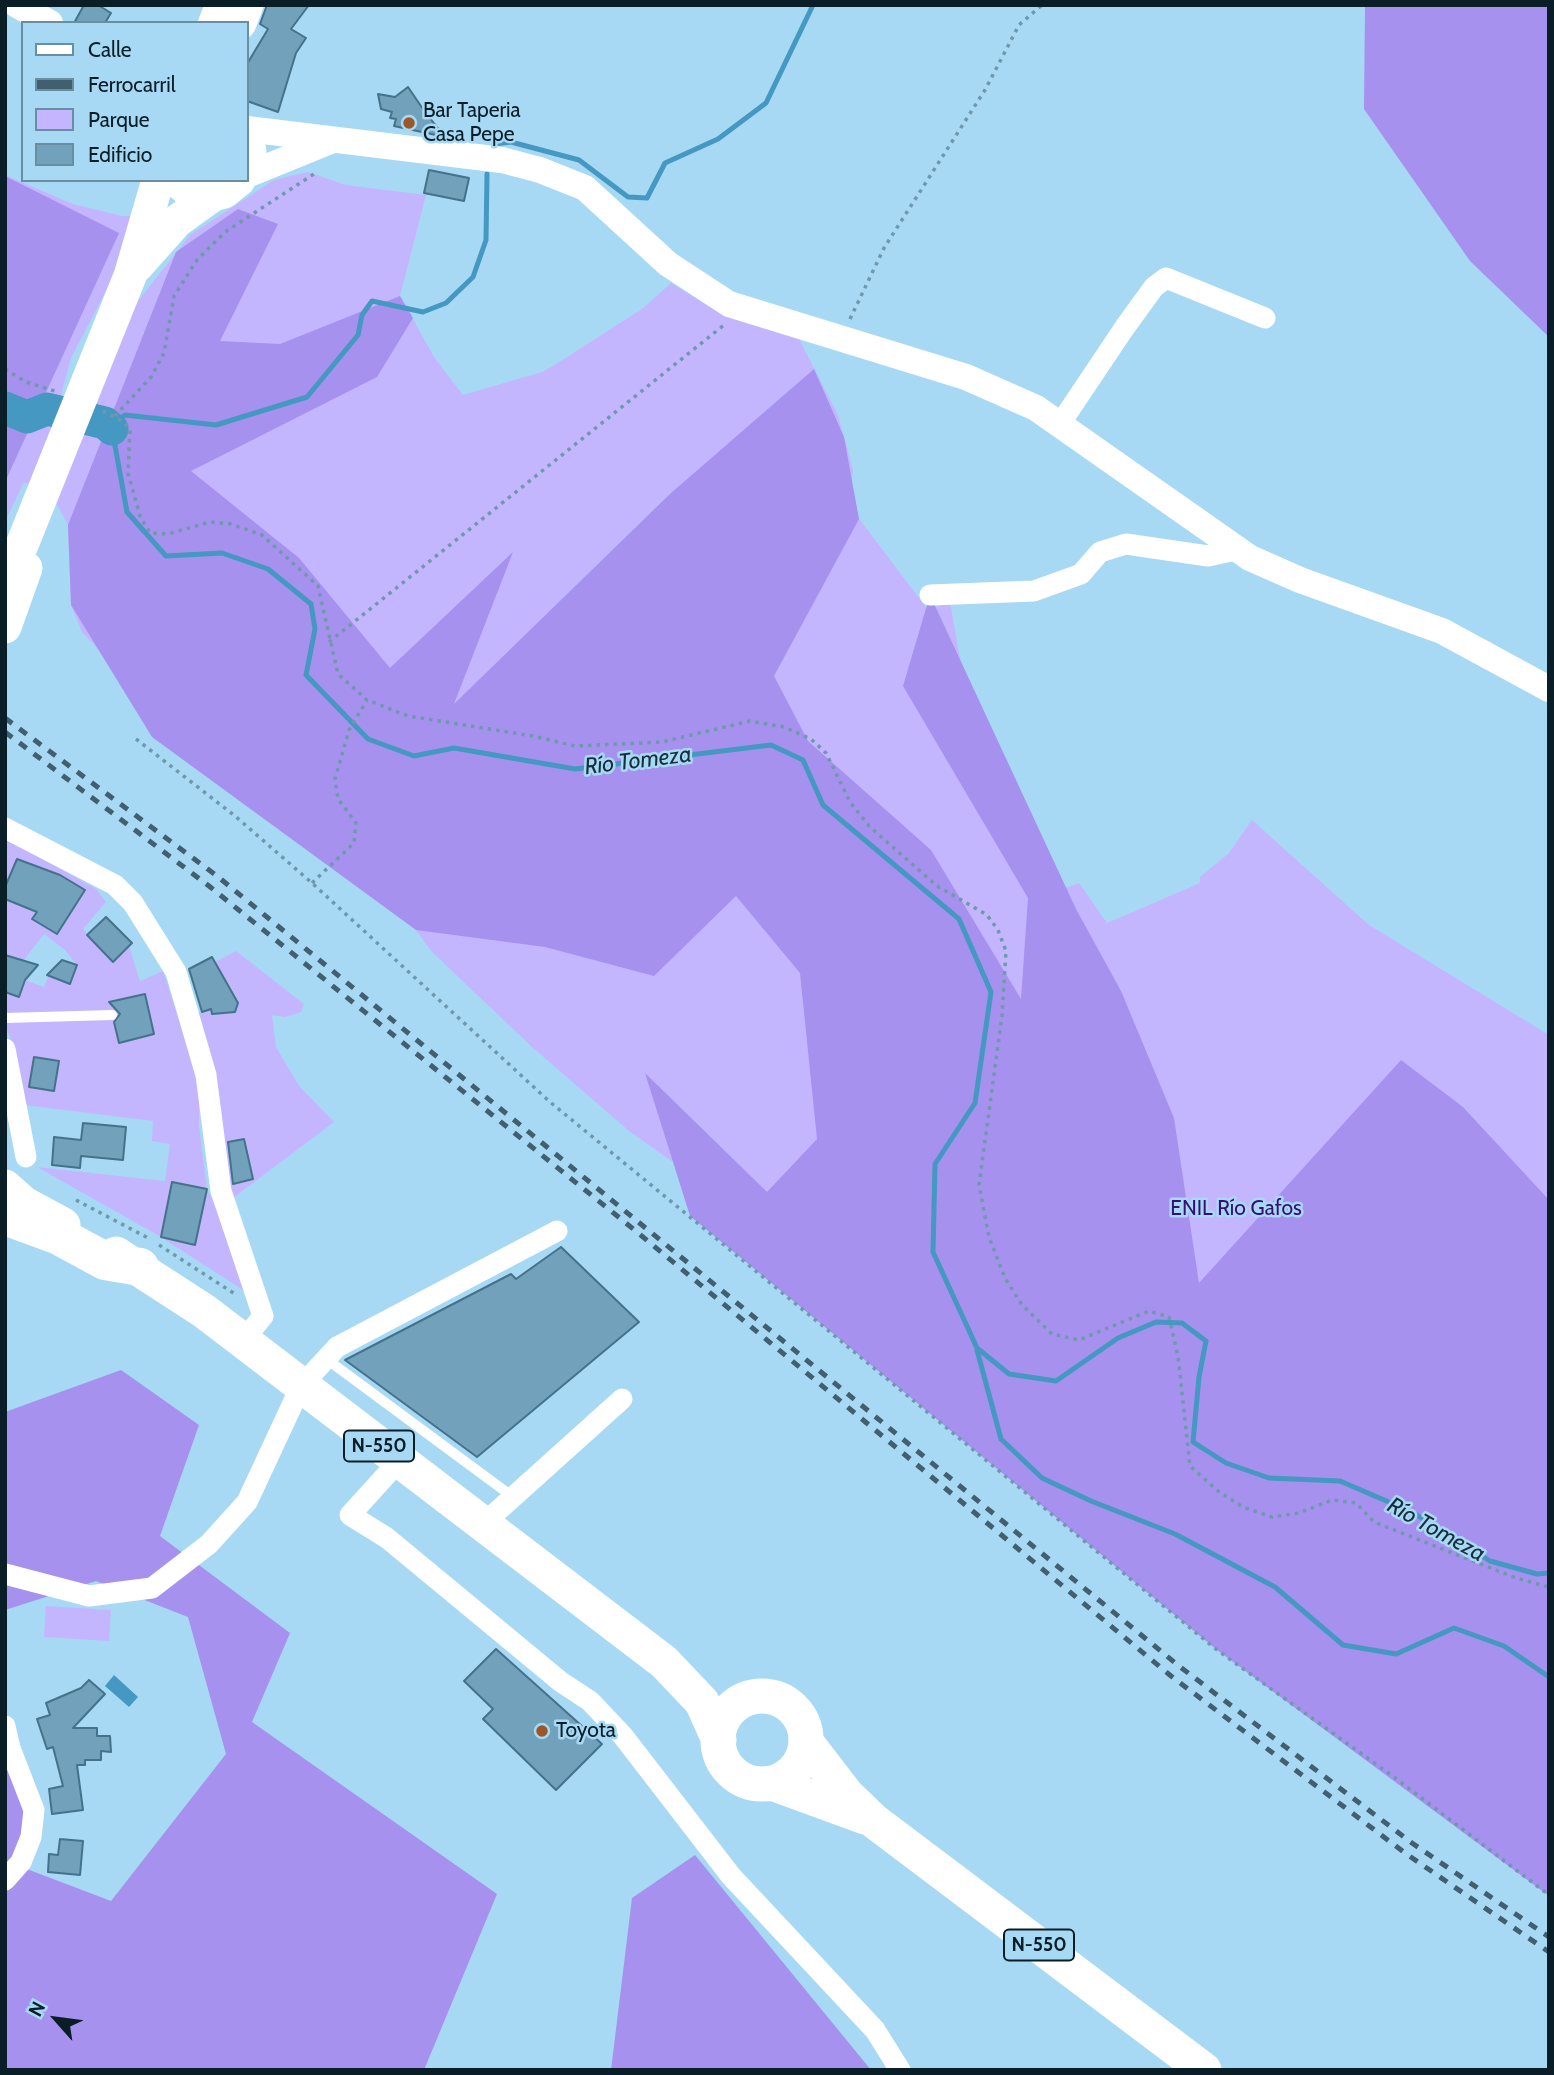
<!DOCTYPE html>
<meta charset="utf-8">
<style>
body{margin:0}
#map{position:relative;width:1554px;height:2075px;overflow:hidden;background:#a7d9f4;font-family:Cabin,sans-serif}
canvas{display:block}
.frame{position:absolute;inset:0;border:7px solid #0a1e28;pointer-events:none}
.legend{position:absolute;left:21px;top:21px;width:228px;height:161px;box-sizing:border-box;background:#a7d9f4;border:2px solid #688ea2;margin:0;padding:9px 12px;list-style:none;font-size:21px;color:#0a1e28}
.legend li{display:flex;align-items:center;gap:14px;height:35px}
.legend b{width:35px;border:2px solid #688ea2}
.north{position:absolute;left:21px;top:1984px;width:70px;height:70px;-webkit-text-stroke:5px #a7d9f4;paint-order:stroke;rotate:298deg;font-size:19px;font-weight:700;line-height:28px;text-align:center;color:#0a1e28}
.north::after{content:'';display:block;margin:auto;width:24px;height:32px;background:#0a1e28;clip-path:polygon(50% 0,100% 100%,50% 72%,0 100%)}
</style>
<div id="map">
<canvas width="1554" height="2075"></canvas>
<div class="frame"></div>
<ul class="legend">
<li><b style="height:9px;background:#fff"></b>Calle</li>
<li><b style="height:9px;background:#415f6f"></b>Ferrocarril</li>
<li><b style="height:19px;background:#c4b6fe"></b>Parque</li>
<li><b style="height:19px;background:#71a1bb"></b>Edificio</li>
</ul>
<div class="north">N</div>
</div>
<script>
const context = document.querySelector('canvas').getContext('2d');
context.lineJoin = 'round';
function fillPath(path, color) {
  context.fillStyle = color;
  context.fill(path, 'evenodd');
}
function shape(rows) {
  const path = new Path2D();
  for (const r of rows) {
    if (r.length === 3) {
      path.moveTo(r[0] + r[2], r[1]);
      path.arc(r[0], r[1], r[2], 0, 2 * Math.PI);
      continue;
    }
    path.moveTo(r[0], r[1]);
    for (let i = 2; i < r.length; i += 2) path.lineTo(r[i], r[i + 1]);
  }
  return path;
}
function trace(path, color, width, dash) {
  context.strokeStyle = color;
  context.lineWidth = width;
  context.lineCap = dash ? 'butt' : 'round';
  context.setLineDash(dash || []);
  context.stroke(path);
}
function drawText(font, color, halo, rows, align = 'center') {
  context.font = font + ' Cabin,sans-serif';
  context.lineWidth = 5;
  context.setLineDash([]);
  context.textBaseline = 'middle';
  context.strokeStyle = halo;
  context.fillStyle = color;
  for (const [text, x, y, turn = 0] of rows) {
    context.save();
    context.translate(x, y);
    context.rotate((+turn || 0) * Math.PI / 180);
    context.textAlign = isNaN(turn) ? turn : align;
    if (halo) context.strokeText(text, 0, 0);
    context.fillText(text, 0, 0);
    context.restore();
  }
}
const green = shape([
 [308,172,346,185,426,195,400,296,434,357,463,395,542,372,556,364,642,309,671,283,710,307,798,337,838,415,853,470,848,504,928,610,950,602,960,659,1010,787,1063,889,1079,883,1107,923,1200,883,1200,877,1229,853,1252,820,1369,925,1549,1035,1549,1843,677,1165,629,1131,532,1047,431,951,416,930,398,913,107,659,82,632,71,605,68,525,50,492,24,482,5,522,5,175,73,204,122,216,145,216,71,358,60,399,85,412,138,301,190,235,274,180],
 [5,838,96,889,106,902,83,929,112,962,129,946,140,981,163,971,199,1082,199,1126,207,1189,219,1213,246,1292,161,1237,37,1167,165,1181,170,1144,152,1141,153,1121,24,1105,17,1056,5,1024,5,992,19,997,25,980,44,987,49,975,70,983,77,965,65,950,44,934,23,961,5,955],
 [173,1182,206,1189,161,1237],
 [236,951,304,1004,301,1012,285,1017,272,1015,276,1047,299,1086,334,1122,229,1201,193,1015,211,1009,212,1014,235,1012,237,1003,215,962],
 [46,1606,111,1610,109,1641,44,1637]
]);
const forest = shape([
 [1365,5,1549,5,1549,337,1470,261,1364,109],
 [5,176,119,233,5,482],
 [238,209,278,224,220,341,280,344,400,296,413,318,377,377,191,471,299,558,390,668,513,552,454,704,671,493,814,369,844,437,859,519,774,676,808,741,931,850,1021,999,1028,898,903,686,930,595,1076,909,1121,991,1174,1118,1199,1283,1401,1060,1463,1107,1549,1200,1549,1896,1217,1650,690,1216,645,1073,767,1192,817,1139,800,973,736,896,654,976,545,947,416,930,152,737,71,605,68,525,176,252],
 [121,1370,199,1425,160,1536,290,1633,252,1722,497,1894,424,2070,5,2070,5,1726,34,1810,11,1863,111,1901,226,1754,188,1617,96,1581,5,1610,5,1412],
 [695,1855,871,2070,611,2070,632,1898]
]);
const water = shape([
 [114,1675,138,1697,129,1707,105,1686]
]);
const stream = shape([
 [495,144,511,142,579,160,628,197,647,198,665,163,718,139,766,103,813,5],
 [487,174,486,240,473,277,446,303,423,312,372,301,362,315,358,335,307,397,216,425,125,415,118,420,112,429,127,512,166,556,222,553,268,569,311,604,315,629,306,675,368,739,414,756,454,748,575,769,771,745,803,760,823,805,959,919,991,992,975,1103,935,1164,933,1252,977,1348,1009,1374,1056,1381,1118,1338,1156,1322,1182,1323,1206,1341,1199,1377,1193,1442,1226,1463,1269,1478,1340,1481,1412,1512,1490,1561,1537,1574,1549,1573],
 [977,1350,1001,1439,1042,1478,1091,1501,1175,1534,1275,1587,1343,1645,1396,1654,1454,1628,1504,1646,1549,1677]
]);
const river = shape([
 [5,408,27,417,47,409,105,423,112,429]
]);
const building = shape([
 [84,5,98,5,111,13,105,23,74,23,84,5],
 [267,5,309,5,291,29,306,38,296,53,278,112,247,101,247,64,268,29,260,24,267,5],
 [408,87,425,112,445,137,394,126,396,119,390,118,392,112,381,109,378,94,395,97,408,87],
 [429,170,469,178,464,201,424,193,429,170],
 [17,859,60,875,85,890,57,934,32,919,37,912,5,899,5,887,17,859],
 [106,917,132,943,113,962,87,935,106,917],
 [5,955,38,965,25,980,19,997,5,992,5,955],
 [212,957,238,1003,235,1012,212,1014,211,1009,202,1012,189,969,212,957],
 [62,960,77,965,70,984,47,975,62,960],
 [145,994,154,1034,119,1043,114,1022,120,1014,109,1002,145,994],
 [34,1057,59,1061,54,1091,29,1087,34,1057],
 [83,1123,126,1127,123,1160,81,1156,80,1168,52,1165,54,1137,81,1140,83,1123],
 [244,1139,253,1179,233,1184,228,1142,244,1139],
 [172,1182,207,1189,195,1245,161,1237,172,1182],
 [561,1247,639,1322,477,1457,345,1360,511,1274,516,1279,561,1247],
 [496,1649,602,1744,556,1790,483,1719,493,1709,464,1681,496,1649],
 [89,1680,105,1694,73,1728,97,1728,97,1736,110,1736,111,1752,101,1751,101,1760,85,1760,85,1765,77,1765,83,1810,52,1814,49,1789,63,1786,53,1747,47,1749,37,1719,50,1715,46,1703,81,1688,89,1680],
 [60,1839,83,1841,80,1875,48,1872,49,1854,58,1855,60,1839]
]);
const path = shape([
 [850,319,884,248,985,90,1019,25,1042,5],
 [5,369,26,382,58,392],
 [103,411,125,423,130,430,128,473,140,516,150,533,168,534,210,522,231,524,262,535,318,586,338,674,367,700,408,716,533,736,575,746,662,742,750,721,784,727,811,739,826,753,850,802,869,826,937,886,987,915,998,930,1006,951,1002,1016,979,1185,989,1237,1005,1278,1022,1305,1052,1334,1079,1340,1149,1311,1169,1317,1178,1356,1190,1466,1218,1491,1243,1507,1272,1517,1299,1513,1332,1500,1356,1503,1374,1522,1516,1578,1549,1587],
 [115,416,151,377,164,353,174,296,197,260,225,232,317,172],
 [329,642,724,325],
 [136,739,235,816,312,883,550,1102,1217,1650,1394,1777,1549,1895],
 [312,883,354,843,356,823,338,799,335,779,349,730,367,700],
 [76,1200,150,1239],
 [159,1245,235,1294]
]);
const service = shape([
 [5,1018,112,1015],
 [325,1358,513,1497]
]);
const minor = shape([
 [1060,424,1125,327,1154,287,1166,278,1265,318],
 [930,595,1034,591,1081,574,1100,552,1126,544,1208,556,1236,550],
 [5,828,115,885,133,903,176,972,206,1075,221,1191,263,1316,243,1341],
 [5,1049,26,1157],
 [399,1461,350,1515,387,1538,561,1682,590,1701,623,1736,731,1876,875,2030,900,2070],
 [482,1525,622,1399],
 [5,1574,89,1596,152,1588,209,1544,247,1502,301,1386,337,1347,557,1231],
 [5,1726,10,1748,34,1810,31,1837,21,1862,5,1880]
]);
const tertiary = shape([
 [17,5,50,23],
 [211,23,218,5],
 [247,129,502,160,540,170,585,188,668,264,729,304,966,377,1036,408,1250,558,1300,580,1442,631,1549,689],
 [247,175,333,140]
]);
const primary = shape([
 [240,23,247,5],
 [247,136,250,152,247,169],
 [176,180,189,191,213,195,224,192,239,180],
 [137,266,177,221,213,195],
 [5,587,130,276,158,180],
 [5,627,26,568]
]);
const trunk = shape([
 [5,1187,24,1204,63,1225],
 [116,1254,204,1311,664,1662,702,1702,719,1740],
 [762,1740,44],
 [806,1742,846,1794,874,1821,1204,2070],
 [772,1783,865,1817]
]);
const motorway = shape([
 [5,1216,59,1236,105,1261,140,1267]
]);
const rail = shape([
 [5,718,217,876,1179,1666,1412,1843,1549,1937],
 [5,732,209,886,637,1232,1171,1676,1405,1853,1549,1952]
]);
const markers = [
 [409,123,7,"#9b5728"],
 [542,1731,7,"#9b5728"]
];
const shields = [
 [379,1446,70],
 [1039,1945,70]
];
const shieldNames = [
 ["N-550",379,1446],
 ["N-550",1039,1945]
];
const poiNames = [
 ["Bar Taperia",423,111],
 ["Casa Pepe",423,135],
 ["Toyota",556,1731]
];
const parkNames = [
 ["ENIL Río Gafos",1236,1209]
];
const waterNames = [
 ["Río Tomeza",638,761,-7],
 ["Río Tomeza",1436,1530,29]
];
fillPath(green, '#c4b6fe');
fillPath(forest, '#a691ef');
fillPath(water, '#4498c1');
trace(stream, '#4498c1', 5);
trace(river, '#4498c1', 33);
fillPath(building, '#71a1bb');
trace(building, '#44728b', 2);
trace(path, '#7098ad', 3.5, [3.5, 5]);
trace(service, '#fff', 10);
trace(minor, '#fff', 21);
trace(tertiary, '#fff', 26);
trace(primary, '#fff', 33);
trace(trunk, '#fff', 35);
trace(motorway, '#fff', 38);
trace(rail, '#415f6f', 5, [9, 9]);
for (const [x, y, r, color] of markers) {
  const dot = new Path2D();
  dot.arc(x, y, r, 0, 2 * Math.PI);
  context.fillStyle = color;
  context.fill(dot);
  trace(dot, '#a7d9f4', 2.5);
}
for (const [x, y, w] of shields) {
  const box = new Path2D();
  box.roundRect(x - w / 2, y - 15.5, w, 31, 5);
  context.fillStyle = '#a7d9f4';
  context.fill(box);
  trace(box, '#0a1e28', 2);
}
drawText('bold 19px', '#0a1e28', null, shieldNames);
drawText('21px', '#0a1e28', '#a7d9f4', poiNames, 'left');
drawText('21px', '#390d78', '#a7d9f4', parkNames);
drawText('italic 23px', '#162f3c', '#a7d9f4', waterNames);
</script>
